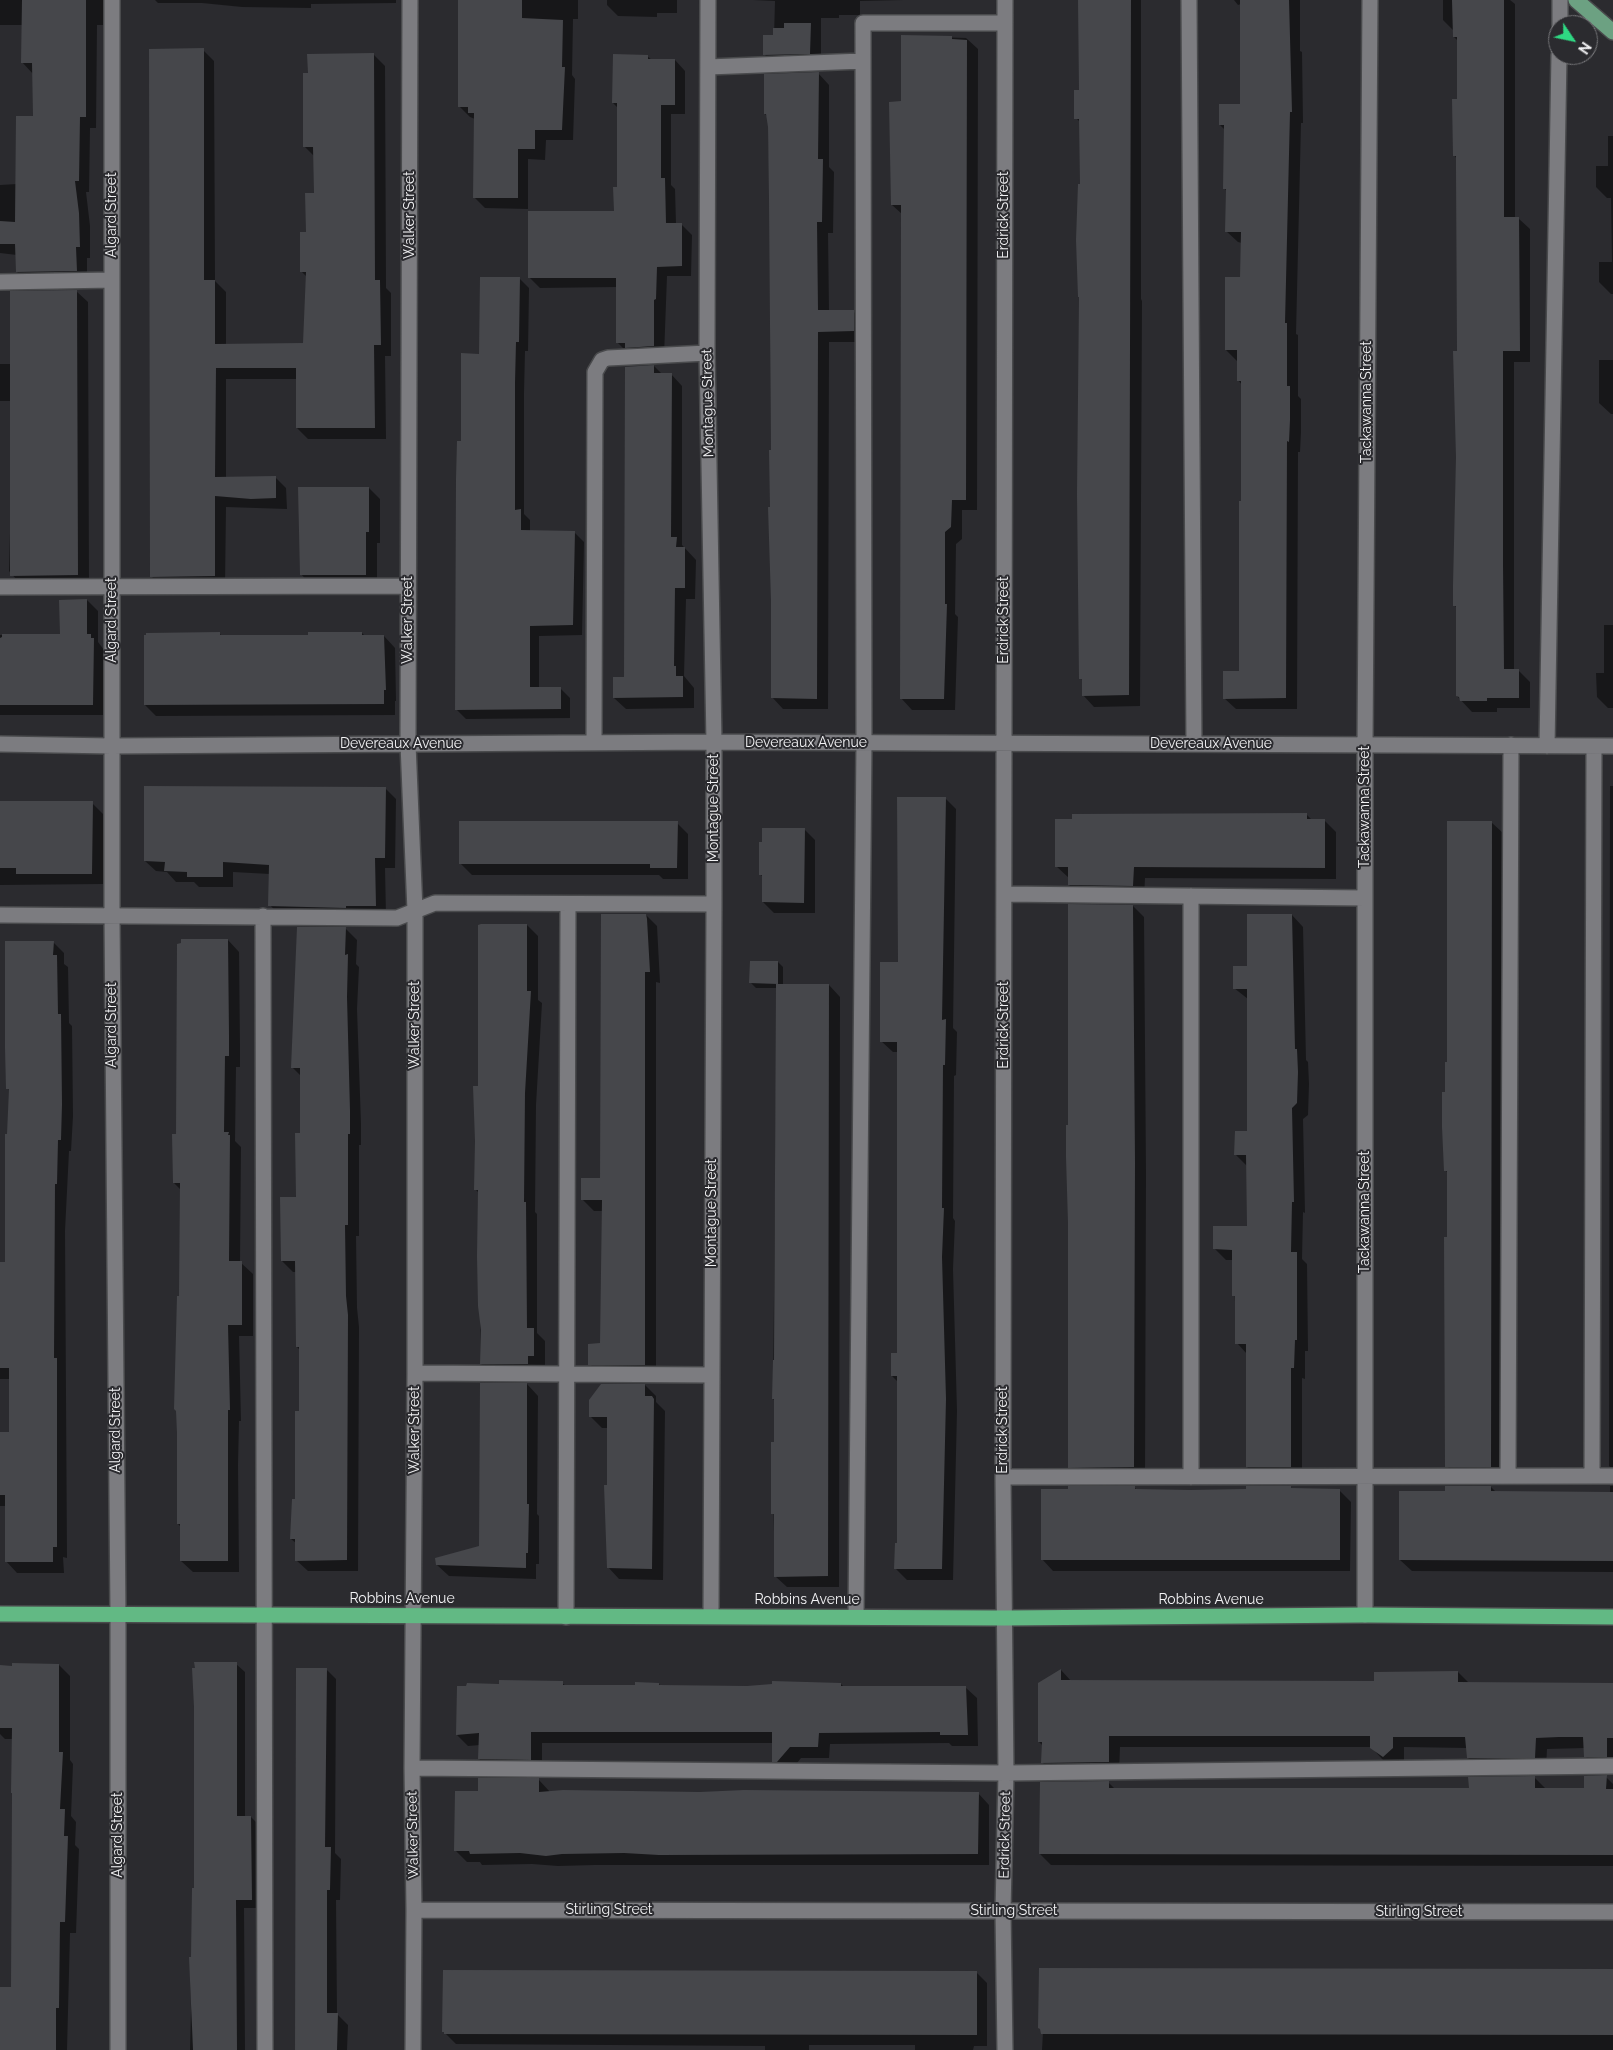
<!DOCTYPE html>
<style>
body{margin:0}
#map{position:relative;width:1613px;height:2050px;overflow:hidden;background:#2b2b2f;font-family:Raleway,sans-serif}
canvas{display:block}
.north{position:absolute;left:1548px;top:15px;width:50px;height:50px;box-sizing:border-box;background:#2b2b2f;border:1px solid #7b7b7e;border-radius:50%;rotate:124deg;font-size:14px;font-weight:700;line-height:20px;text-align:center;color:#f3f3f5}
.north::after{content:'';display:block;margin:auto;width:18px;height:22px;background:#2fd883;clip-path:polygon(50% 0,100% 100%,50% 72%,0 100%)}
</style>
<div id="map">
<canvas width="1613" height="2050"></canvas>
<div class="north">N</div>
</div>
<script>
const context = document.querySelector('canvas').getContext('2d');
context.lineJoin = 'round';
function fillPath(path, color) {
  context.fillStyle = color;
  context.fill(path, 'evenodd');
}
function shape(rows) {
  const path = new Path2D();
  for (const r of rows) {
    path.moveTo(r[0], r[1]);
    for (let i = 2; i < r.length; i += 2) path.lineTo(r[i], r[i + 1]);
  }
  return path;
}
function trace(path, color, width, dash) {
  context.strokeStyle = color;
  context.lineWidth = width;
  context.lineCap = dash ? 'butt' : 'round';
  context.setLineDash(dash || []);
  context.stroke(path);
}
function drawText(font, color, halo, rows, align = 'center') {
  context.font = font + ' Raleway,sans-serif';
  context.lineWidth = 4;
  context.setLineDash([]);
  context.textBaseline = 'middle';
  context.strokeStyle = halo;
  context.fillStyle = color;
  for (const [text, x, y, turn = 0] of rows) {
    context.save();
    context.translate(x, y);
    context.rotate((+turn || 0) * Math.PI / 180);
    context.textAlign = isNaN(turn) ? turn : align;
    if (halo) context.strokeText(text, 0, 0);
    context.fillText(text, 0, 0);
    context.restore();
  }
}
const shadow = shape([
 [0,0,103,0,103,25,97,25,96,128,90,128,89,192,86,192,90,226,90,258,87,258,87,282,28,283,17,272,17,255,0,253,0,185,17,184,34,118,33,74,22,62,22,25,0,25],
 [155,0,396,0,396,3,311,4,311,8,242,7,202,3,158,3],
 [459,0,578,0,578,19,573,19,572,75,575,79,573,140,546,140,545,160,528,159,528,209,485,208,474,197,475,119,470,117,459,106],
 [607,0,677,0,677,13,657,13,657,17,618,16,607,5],
 [753,0,904,0,860,1,860,15,839,15,839,18,821,18,821,64,776,66,765,55,774,37,775,1],
 [1079,0,1141,0,1141,299,1142,301,1140,706,1094,707,1083,695,1083,681,1081,678,1081,186,1080,122,1076,118,1080,92],
 [1234,0,1300,0,1300,51,1302,52,1303,123,1301,123,1296,334,1298,335,1298,396,1301,399,1301,432,1300,452,1298,452,1297,709,1236,709,1224,698,1240,672,1242,385,1238,380,1237,361,1226,350,1241,278,1242,243,1238,242,1226,231,1227,191,1224,188,1225,130,1220,125,1241,105,1241,4,1238,5],
 [1443,0,1510,0,1515,4,1515,218,1518,218,1530,229,1530,362,1514,362,1514,671,1519,671,1530,682,1530,708,1497,708,1497,712,1472,712,1457,696,1458,609,1454,605,1458,352,1457,159,1454,155,1458,100,1458,41,1454,37,1454,31,1443,20],
 [903,36,966,38,978,49,977,510,962,510,962,539,956,544,955,614,958,617,955,710,912,710,901,698,902,214,892,205,901,103],
 [203,50,214,61,215,281,226,292,226,345,304,344,307,277,301,271,307,234,316,195,315,157,304,146,374,55,385,66,386,288,391,293,391,356,385,356,386,439,308,439,297,428,297,379,226,379,226,478,275,477,286,488,287,509,226,507,225,586,163,588,151,576],
 [647,56,652,60,675,60,685,71,685,114,671,114,671,185,675,189,676,224,681,224,692,235,691,276,667,276,664,356,627,352,617,342,617,287,540,288,529,277,615,212,618,188,618,108,613,103],
 [818,73,829,85,829,167,834,172,833,233,828,233,829,311,854,312,865,323,865,342,829,342,828,709,783,709,772,697,770,199,768,117,765,114],
 [1608,136,1613,136,1613,294,1611,294,1599,282,1599,262,1612,262,1611,198,1607,198,1596,187,1596,166,1608,166],
 [519,278,529,288,528,351,525,351,524,393,524,514,530,520,530,532,575,533,584,542,582,635,539,636,539,688,560,688,570,698,570,718,466,719,456,709,462,442,480,355],
 [76,291,88,302,89,585,23,587,9,571,11,495,10,401,0,401,0,364,11,364],
 [1599,360,1613,360,1613,414,1611,414,1599,403],
 [654,366,662,374,671,374,682,386,682,545,696,560,695,599,686,599,684,676,694,688,694,708,626,709,614,698,625,678],
 [369,488,380,499,380,543,377,543,377,585,312,586,301,574],
 [87,600,98,611,98,642,104,650,104,715,0,715,0,635,61,635],
 [1604,625,1613,625,1613,708,1608,708,1597,697,1596,673,1604,673],
 [219,633,223,637,284,637,362,633,365,636,384,636,395,648,396,701,395,701,395,715,156,716,145,705],
 [1610,786,1613,786,1613,1470,1609,1466],
 [385,788,396,799,395,868,385,868,386,916,280,916,270,905,270,874,233,872,233,887,199,887,194,882,176,882,167,872,156,871,145,861],
 [945,798,956,809,953,1028,957,1032,956,1075,954,1076,953,1218,955,1221,953,1269,957,1411,953,1580,907,1580,896,1569,898,1544,898,1382,892,1376,898,1354,899,1052,893,1052,881,1041,899,963],
 [0,802,92,803,103,814,103,884,0,885],
 [1307,815,1313,821,1325,821,1336,832,1336,879,1145,878,1144,897,1080,896,1069,885,1069,878,1056,866],
 [1491,822,1503,833,1502,1478,1458,1478,1447,1466,1448,1173,1446,1171,1446,1093,1448,1063],
 [677,823,688,834,688,879,663,879,659,875,472,875,460,863],
 [804,829,815,840,815,913,774,913,763,902,763,877,760,874,763,843],
 [1133,906,1144,917,1146,1175,1145,1478,1081,1478,1069,1467,1069,1126],
 [646,915,657,926,660,983,656,982,656,1376,601,1376,590,1364,602,1345,603,1211,594,1211,582,1199,602,1179],
 [1292,915,1303,927,1306,1060,1308,1062,1309,1084,1308,1115,1303,1119,1305,1213,1303,1212,1302,1259,1307,1264,1308,1351,1305,1351,1305,1379,1302,1378,1302,1478,1259,1478,1247,1467,1247,1354,1237,1343,1233,1260,1226,1260,1214,1248,1248,1227,1248,1167,1236,1155,1248,1133,1248,999,1234,988,1248,967],
 [527,925,538,936,538,1000,542,1003,536,1105,535,1212,537,1214,537,1333,545,1341,545,1367,492,1375,481,1364,479,1193,475,1189,480,1087],
 [345,928,357,940,356,964,359,967,357,1009,361,1124,361,1145,359,1145,359,1236,356,1236,357,1308,359,1327,358,1571,308,1571,296,1560,296,1543,291,1539,297,1500,300,1412,300,1350,297,1347,297,1272,293,1272,282,1261,298,1198,301,1134,301,1076,292,1067],
 [228,940,239,952,240,1047,240,1067,236,1067,235,1141,241,1147,240,1262,253,1274,253,1336,239,1336,241,1421,239,1421,238,1465,239,1572,193,1572,181,1561,181,1527,178,1524,181,1190,174,1183,178,1135],
 [53,942,64,953,64,964,68,967,69,1023,72,1026,73,1116,71,1151,69,1151,65,1231,67,1558,63,1557,64,1573,17,1573,6,1561,6,1506,0,1506,0,1433,10,1433,10,1379,0,1379,0,1263,6,1263,11,1091,7,1088],
 [778,962,783,967,783,985,829,985,840,997,839,1587,787,1587,775,1576,772,1443,776,1443,775,1401,773,1399,777,988,756,988,751,983],
 [527,1384,538,1396,537,1514,539,1516,539,1564,536,1564,536,1579,449,1576,437,1565,481,1547],
 [645,1385,656,1396,656,1402,665,1411,663,1580,619,1579,608,1567,608,1428,602,1428,591,1417],
 [1610,1486,1613,1486,1613,1572,1412,1571,1400,1560,1446,1492,1491,1487,1497,1493,1610,1494],
 [1134,1487,1137,1490,1247,1490,1290,1487,1293,1489,1339,1490,1351,1502,1350,1571,1053,1571,1042,1559],
 [236,1664,245,1672,245,1817,251,1817,260,1826,260,1908,244,1908,245,2050,190,2050,191,2010,190,1958,192,1958,196,1889],
 [59,1665,70,1676,70,1760,73,1764,71,1816,76,1822,75,1845,79,1849,76,1933,70,1933,67,2050,0,2050,0,1988,12,1988,13,1739,5,1739,0,1734,0,1667],
 [326,1669,336,1679,335,1853,341,1859,340,1900,336,1900,337,2014,348,2025,347,2050,297,2050],
 [1061,1670,1072,1682,1375,1682,1458,1672,1469,1683,1613,1684,1613,1768,1596,1768,1585,1756,1585,1748,1547,1749,1546,1768,1479,1769,1468,1758,1467,1748,1404,1747,1404,1760,1395,1768,1383,1760,1371,1747,1120,1747,1119,1773,1054,1774,1043,1763,1043,1746,1039,1742],
 [562,1683,566,1686,636,1686,659,1684,662,1687,747,1687,841,1684,844,1687,965,1687,977,1698,978,1746,952,1746,949,1743,830,1744,829,1758,801,1758,789,1773,784,1772,773,1761,773,1743,542,1743,542,1770,491,1770,479,1759,480,1745,468,1746,457,1735],
 [1606,1777,1613,1784,1613,1866,1051,1865,1040,1854,1108,1782,1115,1789,1471,1789,1535,1778,1547,1790,1585,1789],
 [539,1780,550,1792,978,1793,989,1805,989,1865,595,1865,558,1866,532,1864,482,1865,480,1862,467,1862,456,1851,479,1792],
 [1613,1970,1613,2050,1042,2050,1043,2032],
 [976,1972,987,1983,987,2046,974,2046,973,2050,915,2050,915,2045,809,2045,809,2050,765,2050,765,2046,456,2044,443,2031]
]);
const building = shape([
 [22,0,86,0,86,117,80,117,79,181,75,181,79,213,80,247,76,247,77,271,16,272,15,244,0,244,0,221,15,222,16,116,33,116,32,63,21,63],
 [458,0,522,0,522,18,563,20,562,67,565,67,562,130,535,130,535,149,518,149,518,198,473,198,474,113,468,113,468,107,458,107],
 [1078,0,1131,0,1129,695,1082,696,1082,679,1079,679,1077,494,1079,297,1078,297,1076,240,1078,184,1080,184,1079,119,1074,119,1074,90,1079,90],
 [1240,0,1289,0,1292,112,1290,112,1285,323,1287,323,1287,386,1290,386,1290,420,1289,442,1287,441,1286,698,1223,699,1223,671,1239,671,1239,501,1241,501,1241,381,1237,381,1237,350,1225,350,1225,277,1240,277,1241,232,1225,232,1226,189,1223,189,1224,125,1219,125,1219,104,1240,104],
 [1452,0,1504,0,1504,217,1519,217,1520,351,1503,351,1503,564,1504,669,1519,669,1519,698,1487,698,1487,701,1460,701,1459,697,1456,696,1456,606,1453,606,1453,585,1456,457,1453,351,1457,351,1456,169,1456,156,1453,156,1452,99,1457,99,1457,37,1453,37],
 [784,23,811,23,810,54,763,55,763,35,773,35,773,28,784,28],
 [901,35,952,36,952,39,967,40,966,500,952,500,951,527,945,532,945,604,947,604,944,699,900,699,901,216,901,205,891,205,889,102,901,101],
 [204,48,204,280,215,280,215,344,303,343,306,272,300,272,300,232,306,232,305,193,314,193,313,147,303,147,303,73,308,73,307,54,374,53,375,280,380,280,381,345,374,345,375,428,296,428,296,368,216,368,215,477,276,476,276,498,251,499,215,496,215,576,150,577,149,49],
 [613,54,648,55,648,59,675,59,675,105,661,105,661,178,665,178,666,223,682,223,682,266,657,267,656,299,654,300,654,346,625,348,625,343,616,343,616,278,528,278,528,211,614,211,613,187,617,187,617,103,612,103],
 [819,72,818,159,823,159,822,222,817,222,818,310,854,310,854,331,818,332,817,699,771,698,771,601,768,507,770,507,769,450,771,450,769,199,768,127,766,114,764,114,764,74],
 [480,277,520,277,519,342,516,342,515,383,515,510,521,509,521,530,575,531,573,625,530,626,530,687,561,687,561,709,455,710,456,479,457,441,461,441,461,353,479,354],
 [77,290,78,575,10,576,10,291],
 [654,365,654,373,672,373,671,537,677,537,676,547,685,547,685,588,675,588,674,666,676,666,676,676,683,676,683,697,613,698,613,677,624,677,625,367],
 [298,487,369,487,369,532,366,532,366,575,300,575],
 [87,599,87,634,91,634,91,638,94,638,93,705,0,705,0,638,2,637,2,634,60,634,59,600],
 [220,632,220,635,308,635,308,632,362,632,362,635,384,635,386,690,384,690,384,704,144,705,144,635,146,635,146,633],
 [144,786,386,787,385,858,375,858,376,906,346,906,346,908,268,906,269,865,223,862,223,877,187,877,187,872,164,871,165,862,144,861],
 [897,797,946,797,942,1020,946,1019,945,1065,943,1065,942,1208,944,1208,942,1257,946,1399,942,1569,894,1569,895,1543,897,1543,897,1376,891,1376,891,1353,897,1353,897,1042,880,1042,880,962,898,962],
 [0,801,93,801,92,874,16,874,16,868,0,868],
 [1307,813,1307,819,1325,819,1325,868,1134,867,1133,886,1068,885,1068,867,1055,867,1055,819,1072,819,1072,814],
 [459,821,678,821,677,868,650,868,650,864,459,864],
 [1447,821,1492,821,1491,1467,1445,1467,1444,1237,1447,1237,1447,1171,1444,1171,1442,1127,1442,1092,1445,1092,1445,1062,1447,1062],
 [762,828,805,828,804,903,762,902,762,875,759,875,759,842,762,842],
 [1068,904,1133,905,1135,1163,1134,1467,1068,1468,1068,1223,1066,1157,1066,1125,1068,1125],
 [601,914,646,914,647,919,650,972,645,972,645,1365,588,1365,588,1344,600,1343,602,1200,581,1200,581,1178,600,1178],
 [1247,914,1292,914,1295,1049,1297,1049,1298,1072,1297,1103,1292,1108,1294,1202,1292,1202,1291,1252,1297,1252,1297,1340,1295,1340,1294,1368,1291,1368,1291,1467,1246,1467,1246,1344,1235,1344,1235,1296,1232,1296,1232,1250,1213,1249,1213,1226,1247,1226,1246,1155,1234,1155,1235,1131,1247,1131,1247,989,1233,989,1233,966,1247,966],
 [481,924,527,924,527,991,531,991,525,1093,524,1202,526,1202,527,1328,534,1328,534,1356,528,1356,528,1364,480,1364,481,1330,478,1306,477,1256,478,1190,474,1190,475,1141,473,1086,478,1086,478,925],
 [297,927,346,927,345,955,348,954,347,997,350,1111,350,1134,348,1134,348,1225,345,1225,346,1296,348,1315,347,1560,295,1561,295,1539,290,1539,292,1499,295,1499,295,1411,299,1411,299,1347,296,1347,295,1261,281,1261,280,1197,296,1197,295,1133,300,1133,300,1068,291,1068],
 [181,939,228,939,229,1035,229,1056,225,1056,224,1132,229,1132,228,1135,230,1135,229,1261,242,1261,242,1325,228,1325,230,1410,228,1410,228,1561,180,1561,180,1524,177,1524,177,1433,176,1411,174,1409,177,1296,179,1296,180,1183,173,1183,172,1134,176,1134,177,944,181,943],
 [5,941,54,941,53,955,57,955,58,1014,61,1014,62,1104,61,1140,58,1140,57,1184,55,1184,54,1358,57,1358,57,1547,53,1547,53,1562,5,1562,5,1495,0,1495,0,1432,9,1432,9,1368,0,1368,0,1262,5,1262,5,1134,7,1134,9,1089,6,1089,5,1048],
 [750,961,778,961,778,984,749,983],
 [776,984,829,984,828,1576,774,1577,774,1514,771,1514,771,1442,774,1442,774,1399,772,1399,773,1360,774,1360],
 [480,1383,527,1383,527,1504,529,1504,528,1553,526,1553,526,1568,436,1565,435,1558,479,1546],
 [601,1384,645,1384,645,1396,652,1396,654,1399,652,1569,607,1568,604,1485,607,1485,607,1417,589,1417,589,1400],
 [1068,1486,1135,1486,1135,1489,1190,1490,1246,1489,1246,1486,1291,1486,1291,1488,1340,1489,1340,1560,1041,1560,1041,1489,1068,1489],
 [1445,1486,1491,1486,1491,1491,1613,1492,1613,1561,1399,1560,1399,1491,1445,1491],
 [194,1662,237,1662,237,1816,251,1816,252,1900,236,1900,237,2050,193,2050,189,1957,191,1957,192,1888,194,1888,194,1707,192,1668,195,1668],
 [12,1663,59,1664,59,1752,63,1752,60,1809,65,1809,64,1836,68,1836,65,1922,60,1922,59,2008,56,2008,56,2050,0,2050,0,1987,11,1987,12,1793,11,1793,12,1728,0,1728,0,1665,12,1666],
 [296,1668,327,1668,325,1847,331,1847,330,1890,327,1890,327,2013,338,2013,337,2050,295,2050],
 [1061,1669,1061,1680,1374,1681,1374,1672,1458,1671,1458,1682,1613,1683,1613,1738,1607,1738,1607,1757,1584,1757,1583,1737,1559,1737,1536,1738,1535,1758,1467,1758,1465,1737,1393,1737,1393,1748,1383,1757,1370,1748,1370,1736,1109,1736,1109,1762,1041,1763,1042,1742,1038,1742,1038,1683],
 [499,1680,563,1681,563,1685,635,1685,635,1682,659,1683,659,1685,747,1686,772,1684,772,1681,841,1683,841,1686,966,1686,968,1735,940,1735,940,1732,819,1733,818,1747,790,1747,777,1762,772,1762,772,1732,531,1732,531,1760,478,1759,479,1733,456,1735,457,1686,466,1686,467,1683,499,1684],
 [1607,1775,1606,1789,1613,1789,1613,1855,1039,1854,1040,1782,1109,1781,1109,1788,1469,1788,1468,1777,1535,1776,1535,1788,1584,1788,1584,1776],
 [478,1778,539,1778,539,1792,563,1790,700,1792,744,1790,979,1792,978,1854,659,1855,624,1853,562,1854,546,1856,520,1853,470,1854,469,1851,454,1851,455,1791,478,1791],
 [1039,1968,1613,1969,1613,2035,1041,2034,1040,2029,1038,2028],
 [443,1970,977,1971,977,2035,444,2034,444,2032,442,2032]
]);
const minor = shape([
 [112,0,112,917,118,1615,118,2050],
 [410,0,408,744,415,911,415,1373,412,1768,414,1910,413,2050],
 [708,0,707,353,714,742,714,904,711,1616],
 [1005,0,1003,1477,1006,1773,1003,1911,1005,2050],
 [1189,0,1194,744],
 [1560,25,1560,0],
 [708,67,863,61],
 [0,282,112,280],
 [0,587,408,586],
 [594,743,595,372,602,360,608,358,707,353],
 [0,744,111,746,714,742,1613,746],
 [1547,746,1559,55],
 [1004,894,1365,898],
 [0,915,397,918,435,903,714,904],
 [263,916,265,2050],
 [415,1373,712,1375],
 [1508,1476,1511,745],
 [1592,1476,1594,746],
 [1003,1477,1613,1476],
 [1191,1477,1191,896],
 [1365,1615,1365,745,1370,0],
 [856,1616,864,743,863,23,1005,23],
 [566,1617,568,904],
 [412,1768,1006,1773,1613,1766],
 [414,1910,1613,1912]
]);
const major = shape([
 [1576,0,1613,32]
]);
const highway = shape([
 [0,1614,1005,1618,1365,1615,1613,1617]
]);
const streetNames = [
 ["Algard Street",112,215,-90],
 ["Walker Street",410,215,-90],
 ["Erdrick Street",1004,215,-90],
 ["Tackawanna Street",1367,402,-90],
 ["Montague Street",708,403,-91],
 ["Algard Street",112,620,-90],
 ["Walker Street",408,620,-90],
 ["Erdrick Street",1004,620,-90],
 ["Devereaux Avenue",806,743],
 ["Devereaux Avenue",401,744],
 ["Devereaux Avenue",1211,744],
 ["Tackawanna Street",1365,807,-90],
 ["Montague Street",714,808,-90],
 ["Algard Street",112,1025,-90],
 ["Walker Street",415,1025,-90],
 ["Erdrick Street",1004,1025,-90],
 ["Tackawanna Street",1365,1212,-90],
 ["Montague Street",712,1213,-90],
 ["Algard Street",116,1430,-90],
 ["Walker Street",415,1430,-90],
 ["Erdrick Street",1003,1430,-90],
 ["Robbins Avenue",402,1599],
 ["Robbins Avenue",807,1600],
 ["Robbins Avenue",1211,1600],
 ["Algard Street",118,1835,-90],
 ["Walker Street",413,1835,-91],
 ["Erdrick Street",1005,1835,-89],
 ["Stirling Street",609,1910],
 ["Stirling Street",1014,1911],
 ["Stirling Street",1419,1912]
];
fillPath(shadow, '#0007');
fillPath(building, '#46474b');
trace(minor, '#494a4c', 18);
trace(major, '#494a4c', 18);
trace(highway, '#494a4c', 18);
trace(minor, '#7c7c80', 15);
trace(major, '#6ca182', 15);
trace(highway, '#62b984', 15);
drawText('14px', '#f3f3f5', '#2b2b2f', streetNames);
</script>
